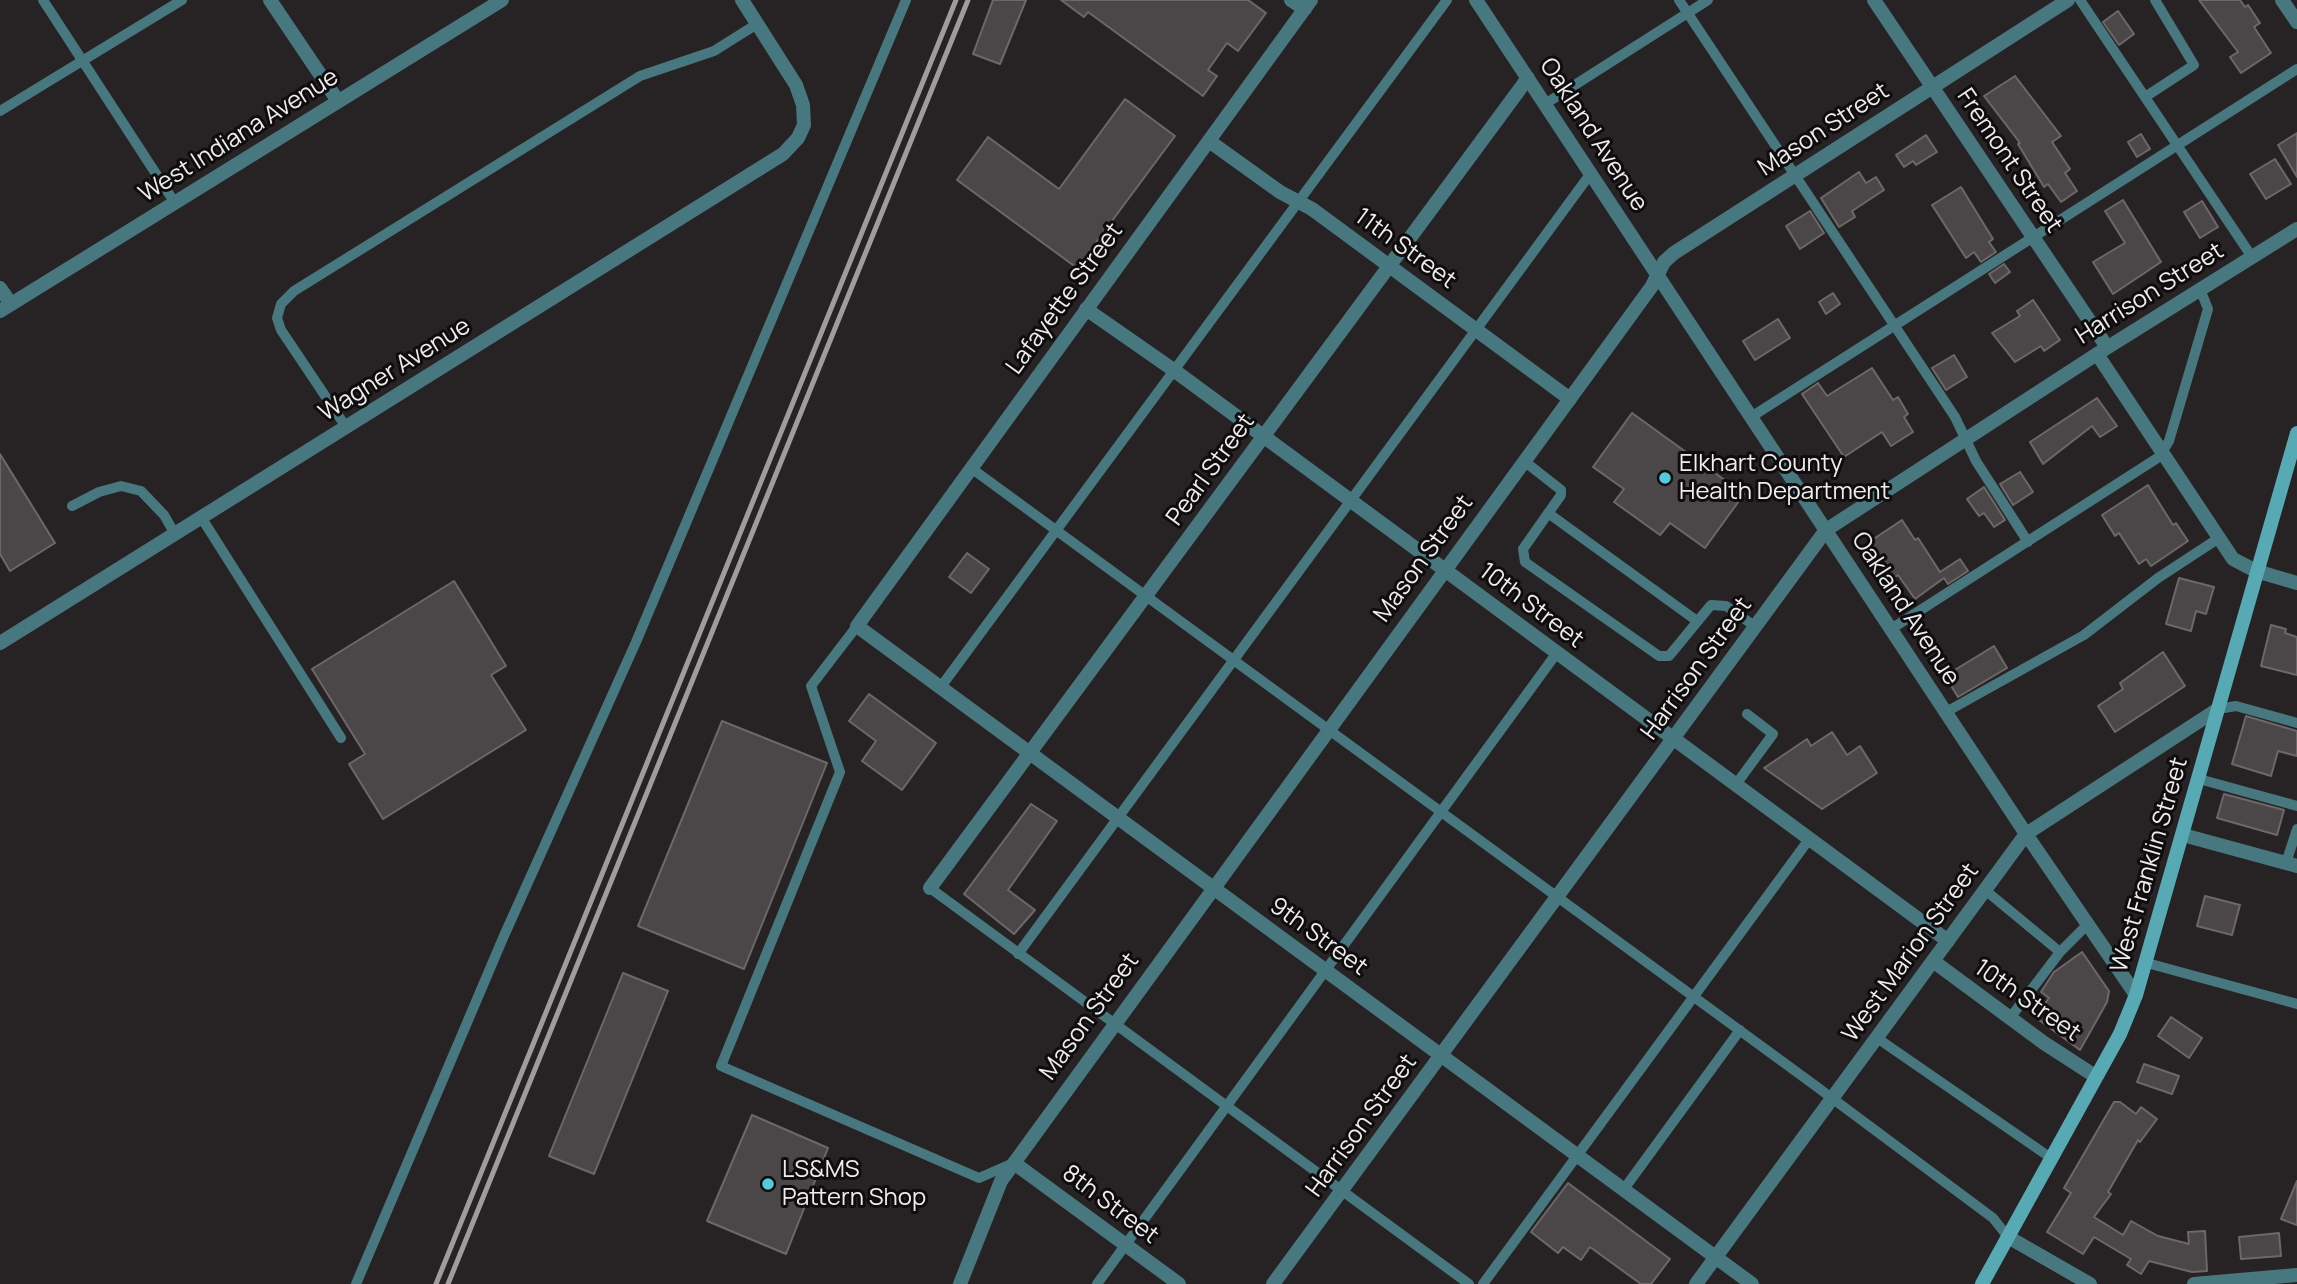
<!DOCTYPE html>
<style>
body{margin:0}
canvas{display:block;background:#272223}
</style>
<canvas width="2297" height="1284"></canvas>
<script>
const context = document.querySelector('canvas').getContext('2d');
context.lineJoin = 'round';
function fillPath(path, color) {
  context.fillStyle = color;
  context.fill(path, 'evenodd');
}
function shape(rows) {
  const path = new Path2D();
  for (const r of rows) {
    path.moveTo(r[0], r[1]);
    for (let i = 2; i < r.length; i += 2) path.lineTo(r[i], r[i + 1]);
  }
  return path;
}
function trace(path, color, width, dash) {
  context.strokeStyle = color;
  context.lineWidth = width;
  context.lineCap = dash ? 'butt' : 'round';
  context.setLineDash(dash || []);
  context.stroke(path);
}
function drawText(font, color, halo, rows, align = 'center') {
  context.font = font + ' Manrope,sans-serif';
  context.lineWidth = 6;
  context.setLineDash([]);
  context.textBaseline = 'middle';
  context.strokeStyle = halo;
  context.fillStyle = color;
  for (const [text, x, y, turn = 0] of rows) {
    context.save();
    context.translate(x, y);
    context.rotate((+turn || 0) * Math.PI / 180);
    context.textAlign = isNaN(turn) ? turn : align;
    if (halo) context.strokeText(text, 0, 0);
    context.fillText(text, 0, 0);
    context.restore();
  }
}
const building = shape([
 [993,0,1026,0,1000,64,973,54,993,0],
 [1061,0,1248,0,1266,13,1238,51,1227,43,1208,70,1217,76,1203,96,1088,12,1084,17,1061,0],
 [2199,0,2240,0,2245,7,2248,5,2260,23,2254,27,2271,53,2241,73,2230,57,2238,52,2199,0],
 [2118,11,2134,34,2119,45,2103,22,2118,11],
 [2015,76,2061,136,2052,142,2070,169,2065,173,2077,191,2061,202,2048,184,2044,187,2018,144,2020,143,1984,96,2015,76],
 [1125,99,1175,136,1077,268,957,180,988,137,1059,189,1125,99],
 [2297,133,2297,177,2278,145,2297,133],
 [2141,134,2150,149,2137,157,2128,142,2141,134],
 [1926,135,1937,152,1916,165,1913,161,1904,167,1896,155,1926,135],
 [2275,159,2291,184,2266,199,2250,174,2275,159],
 [1859,172,1866,183,1876,177,1884,190,1852,211,1855,217,1839,227,1821,198,1859,172],
 [1961,187,1993,239,1989,242,1996,252,1981,262,1974,252,1966,258,1932,205,1961,187],
 [2123,200,2161,262,2113,294,2093,262,2125,243,2105,211,2123,200],
 [2202,201,2218,227,2200,238,2184,212,2202,201],
 [1810,211,1824,233,1800,249,1786,226,1810,211],
 [2004,264,2010,272,1995,283,1989,274,2004,264],
 [1833,293,1840,304,1826,314,1819,302,1833,293],
 [2033,300,2060,340,2044,351,2041,346,2015,362,1992,333,2020,316,2017,311,2033,300],
 [1778,319,1790,338,1755,360,1743,341,1778,319],
 [1954,355,1967,377,1946,390,1932,368,1954,355],
 [1872,368,1893,400,1898,397,1908,414,1904,417,1913,432,1891,446,1882,432,1844,457,1802,394,1818,383,1827,396,1872,368],
 [2097,398,2117,426,2100,437,2092,426,2043,464,2030,442,2097,398],
 [1632,413,1744,494,1705,548,1670,523,1660,535,1614,502,1624,489,1593,467,1632,413],
 [0,454,55,543,10,571,0,554,0,454],
 [2020,472,2033,492,2013,505,2000,484,2020,472],
 [2148,485,2173,525,2176,523,2188,541,2151,566,2146,559,2139,564,2119,533,2115,536,2102,515,2148,485],
 [1984,487,2005,520,1994,527,1984,513,1979,516,1967,499,1984,487],
 [1902,520,1915,540,1918,538,1940,572,1960,559,1968,571,1948,584,1944,578,1915,599,1898,575,1892,579,1869,542,1902,520],
 [967,553,989,569,971,593,949,577,967,553],
 [2179,578,2214,587,2206,614,2196,611,2191,631,2166,624,2179,578],
 [454,581,506,666,491,675,526,730,383,819,349,764,365,754,312,669,454,581],
 [2271,625,2286,629,2285,633,2297,637,2297,675,2261,666,2271,625],
 [1994,646,2007,668,1958,697,1945,676,1994,646],
 [2163,652,2185,686,2115,732,2098,706,2123,689,2120,683,2163,652],
 [869,694,936,743,902,790,862,761,876,741,849,721,869,694],
 [2246,716,2297,731,2297,756,2278,751,2271,776,2232,764,2246,716],
 [722,721,827,763,744,969,638,926,722,721],
 [1832,732,1847,755,1860,746,1877,773,1822,809,1764,768,1807,739,1811,746,1832,732],
 [2224,794,2284,810,2277,835,2217,818,2224,794],
 [1031,804,1057,821,1008,890,1035,910,1014,934,964,894,1031,804],
 [2205,896,2240,905,2232,935,2197,926,2205,896],
 [2082,952,2109,991,2107,1002,2080,1050,2035,1017,2049,998,2041,992,2054,972,2082,952],
 [623,973,668,991,594,1174,549,1156,623,973],
 [2171,1017,2202,1038,2189,1058,2158,1036,2171,1017],
 [2144,1064,2179,1076,2172,1094,2137,1082,2144,1064],
 [2114,1102,2120,1102,2136,1114,2141,1107,2157,1119,2140,1142,2138,1140,2108,1192,2111,1194,2094,1217,2123,1235,2131,1221,2158,1236,2189,1244,2188,1232,2205,1231,2207,1271,2192,1272,2149,1261,2141,1274,2127,1265,2131,1259,2094,1237,2083,1254,2047,1232,2071,1193,2064,1188,2114,1102],
 [752,1115,828,1148,786,1254,707,1221,752,1115],
 [2297,1181,2297,1225,2281,1219,2297,1181],
 [1568,1183,1670,1259,1651,1284,1641,1284,1590,1247,1581,1260,1563,1247,1558,1253,1531,1232,1568,1183],
 [2279,1233,2281,1256,2241,1259,2239,1237,2279,1233]
]);
const service = shape([
 [43,0,175,203],
 [1679,0,1955,417,1976,461,2028,542],
 [2080,0,2252,257],
 [2145,97,2194,65,2155,0],
 [1545,104,1708,0],
 [0,111,182,0],
 [1751,417,2297,69],
 [346,427,281,330,277,318,281,304,294,291,640,76,714,51,757,24],
 [1524,461,1561,490,1561,495,1523,549,1525,562,1659,656,1669,656,1711,605,1726,606,1756,627],
 [971,468,1813,1084,1993,1218,2008,1237],
 [72,506,99,492,121,486,141,491,164,515,175,534],
 [1548,513,1697,621],
 [201,517,341,738],
 [857,626,811,686,840,772,721,1066,979,1178,1011,1164],
 [1891,629,2159,457,2169,441,2208,309,2200,289],
 [940,688,1447,0],
 [2218,709,2236,706,2297,723],
 [1946,712,2084,635,2158,578,2219,538],
 [2199,779,2297,806],
 [1737,783,1773,734,1747,714],
 [2286,863,2297,829],
 [930,888,1469,1284],
 [1985,890,2060,952],
 [1018,954,1591,173],
 [2147,963,2297,1004],
 [2010,1018,2060,952,2088,924],
 [1877,1038,2051,1158],
 [1624,1189,1740,1030],
 [356,1284,503,938,636,642,906,0],
 [1097,1284,1556,654],
 [1483,1284,1810,838]
]);
const minor = shape([
 [270,0,338,101],
 [1291,0,1305,9],
 [1311,0,857,626,1752,1284],
 [1874,0,2107,347],
 [2282,0,2297,22],
 [1209,141,1280,192,1312,209,1570,399],
 [0,288,11,304],
 [1086,309,1175,371,1948,941],
 [2097,354,2233,559,2256,571,2297,583],
 [0,643,783,154,798,138,804,125,803,105,796,85,742,0],
 [2183,835,2297,866],
 [930,888,1528,78],
 [1933,961,2044,1043,2095,1076],
 [1014,1163,1179,1284],
 [2008,1237,2090,1284],
 [960,1284,1001,1181,1652,286,1664,262,1674,253,2068,0],
 [2194,1284,2297,1275]
]);
const tertiary = shape([
 [1476,0,2026,834,2136,995],
 [0,311,502,0],
 [1273,1284,1826,530,2097,354,2297,229],
 [1696,1284,2026,834,2218,709]
]);
const secondary = shape([
 [1982,1284,2120,1034,2136,995,2297,433]
]);
const rail = shape([
 [436,1284,956,0],
 [448,1284,968,0]
]);
const markers = [
 [1665,478,7,"#53cbda"],
 [768,1184,7,"#53cbda"]
];
const streetNames = [
 ["Mason Street",1824,130,-33],
 ["Oakland Avenue",1593,135,57],
 ["West Indiana Avenue",239,136,-32],
 ["Fremont Street",2009,161,56],
 ["11th Street",1405,249,36],
 ["Harrison Street",2150,294,-32],
 ["Lafayette Street",1065,299,-54],
 ["Wagner Avenue",395,370,-32],
 ["Pearl Street",1211,470,-54],
 ["Mason Street",1424,559,-54],
 ["10th Street",1531,606,37],
 ["Oakland Avenue",1905,609,57],
 ["Harrison Street",1697,669,-54],
 ["West Franklin Street",2150,865,-74],
 ["9th Street",1318,937,36],
 ["West Marion Street",1911,953,-54],
 ["10th Street",2027,1001,35],
 ["Mason Street",1090,1017,-54],
 ["Harrison Street",1362,1126,-54],
 ["8th Street",1110,1205,37]
];
const poiNames = [
 ["Elkhart County",1679,464],
 ["Health Department",1679,492],
 ["LS&MS",782,1170],
 ["Pattern Shop",782,1198]
];
fillPath(building, '#4b4647');
trace(building, '#6d6768', 2);
trace(service, '#48787f', 10);
trace(minor, '#48787f', 14);
trace(tertiary, '#48787f', 14);
trace(secondary, '#57a9b4', 14);
trace(rail, '#a09c9d', 5);
for (const [x, y, r, color] of markers) {
  const dot = new Path2D();
  dot.arc(x, y, r, 0, 2 * Math.PI);
  context.fillStyle = color;
  context.fill(dot);
  trace(dot, '#0e0c0d', 2.5);
}
drawText('24px', '#efeced', '#0e0c0d', streetNames);
drawText('24px', '#efeced', '#0e0c0d', poiNames, 'left');
</script>
